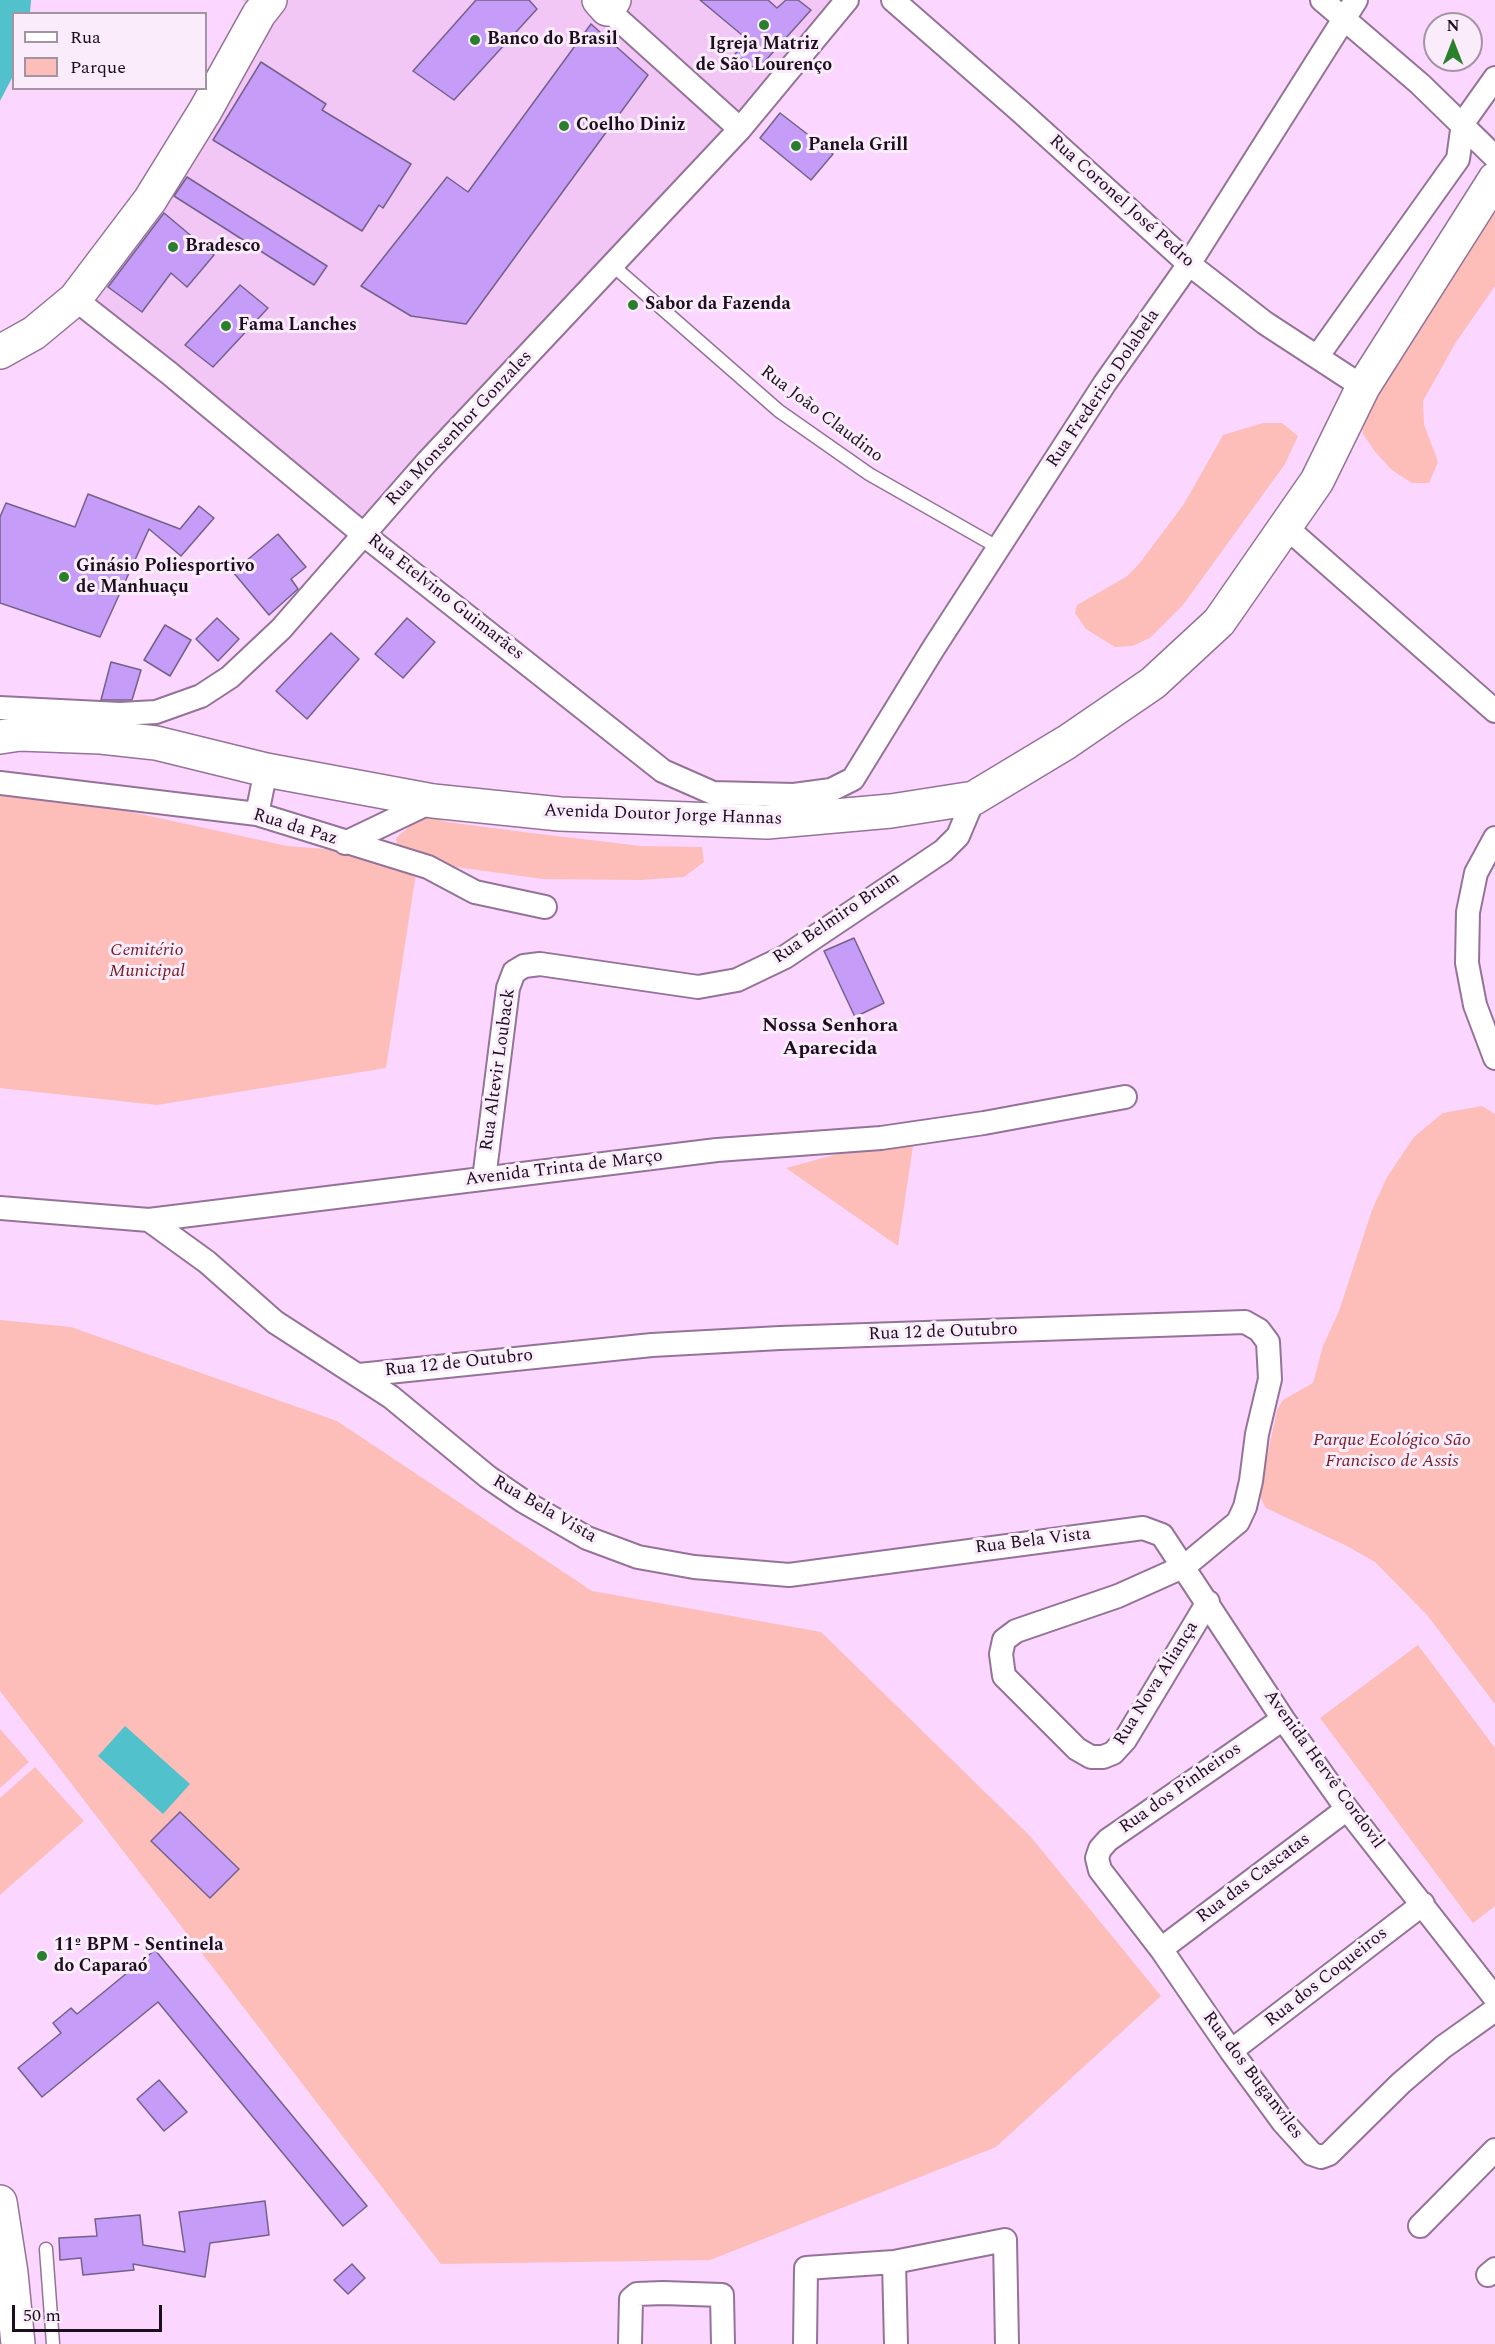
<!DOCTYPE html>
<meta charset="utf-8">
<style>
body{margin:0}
#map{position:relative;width:1495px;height:2344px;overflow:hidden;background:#fbd6fe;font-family:Spectral,serif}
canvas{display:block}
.legend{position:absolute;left:12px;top:12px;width:195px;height:78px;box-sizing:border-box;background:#fbecfc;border:2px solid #a294a3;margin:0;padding:8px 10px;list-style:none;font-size:18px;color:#1c0f1d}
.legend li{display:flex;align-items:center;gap:12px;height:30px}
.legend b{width:30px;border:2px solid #a294a3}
.north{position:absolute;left:1423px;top:12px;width:60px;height:60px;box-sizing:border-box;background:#fbecfc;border:2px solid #a294a3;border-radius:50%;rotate:0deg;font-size:16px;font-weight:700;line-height:24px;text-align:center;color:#1c0f1d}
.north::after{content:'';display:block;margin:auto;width:21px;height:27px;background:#2a7f2d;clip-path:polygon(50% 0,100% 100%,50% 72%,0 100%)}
.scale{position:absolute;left:12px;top:2305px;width:150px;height:27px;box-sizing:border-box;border:3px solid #1c0f1d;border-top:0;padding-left:8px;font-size:18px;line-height:21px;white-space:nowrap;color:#1c0f1d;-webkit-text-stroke:4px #fbecfc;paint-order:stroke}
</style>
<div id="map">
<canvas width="1495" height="2344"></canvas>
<ul class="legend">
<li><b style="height:8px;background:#fff"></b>Rua</li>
<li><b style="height:16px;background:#fdbeb9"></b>Parque</li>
</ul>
<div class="north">N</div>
<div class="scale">50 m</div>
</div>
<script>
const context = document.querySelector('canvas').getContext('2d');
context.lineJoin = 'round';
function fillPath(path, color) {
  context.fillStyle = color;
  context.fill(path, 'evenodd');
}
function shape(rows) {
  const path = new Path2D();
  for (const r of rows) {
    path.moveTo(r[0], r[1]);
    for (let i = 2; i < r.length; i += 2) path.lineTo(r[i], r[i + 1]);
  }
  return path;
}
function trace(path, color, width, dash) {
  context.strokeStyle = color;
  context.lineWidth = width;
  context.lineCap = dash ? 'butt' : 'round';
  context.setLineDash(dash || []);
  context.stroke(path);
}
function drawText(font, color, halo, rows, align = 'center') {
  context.font = font + ' Spectral,serif';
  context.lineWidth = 6;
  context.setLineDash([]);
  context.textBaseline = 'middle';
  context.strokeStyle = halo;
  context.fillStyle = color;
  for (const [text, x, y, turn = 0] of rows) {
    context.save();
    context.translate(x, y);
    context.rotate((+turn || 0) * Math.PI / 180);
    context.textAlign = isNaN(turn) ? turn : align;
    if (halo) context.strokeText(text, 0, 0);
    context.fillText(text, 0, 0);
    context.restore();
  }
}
const built = shape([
 [242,0,847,0,363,534,75,299,259,14]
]);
const green = shape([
 [1495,200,1495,286,1456,342,1423,401,1424,424,1438,462,1429,483,1412,483,1392,470,1376,453,1363,434,1361,420],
 [1263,423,1282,423,1298,436,1285,464,1183,605,1150,638,1132,646,1115,647,1086,629,1075,613,1077,605,1126,577,1139,564,1184,504,1223,435],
 [7,793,72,799,287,846,337,850,416,873,386,1068,157,1105,0,1088,0,794],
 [423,815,447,822,531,833,641,846,702,847,704,862,684,877,641,880,543,879,456,867,398,849,396,838],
 [1482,1106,1495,1114,1495,1704,1427,1615,1375,1562,1347,1546,1266,1508,1259,1495,1277,1410,1283,1400,1313,1383,1323,1346,1339,1311,1372,1210,1387,1177,1414,1137,1443,1113],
 [915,1133,898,1246,786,1168],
 [0,1320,71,1327,337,1421,592,1591,821,1632,1030,1836,1161,1996,996,2147,710,2260,441,2264,0,1691],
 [1418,1645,1495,1748,1495,1906,1473,1923,1320,1718],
 [0,1729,29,1762,0,1788],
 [35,1767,84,1821,0,1895,0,1798]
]);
const water = shape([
 [0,0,31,0,30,13,14,14,13,76,0,101],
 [125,1726,190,1784,163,1814,98,1756]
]);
const building = shape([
 [476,0,529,0,537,9,454,100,413,71,476,0],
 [700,0,768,0,777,8,786,0,798,0,811,10,757,70,735,54,748,40,700,0],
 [591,24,648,75,466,324,411,316,361,286,447,177,468,192,591,24],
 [261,62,326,104,322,110,411,164,383,208,379,205,362,231,213,140,261,62],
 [780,113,833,154,811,180,760,138,780,113],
 [187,177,327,266,314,285,174,196,187,177],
 [164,213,214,255,187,287,171,273,142,312,108,287,164,213],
 [240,285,268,308,213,367,185,345,240,285],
 [88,494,180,529,199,506,214,518,181,556,149,529,100,637,0,603,0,517,6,503,75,527,88,494],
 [278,534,306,567,291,579,298,589,269,615,233,572,278,534],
 [217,618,239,639,218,661,196,639,217,618],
 [407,618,435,642,403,678,375,654,407,618],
 [165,625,191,640,170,676,144,660,165,625],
 [331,633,359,659,307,719,276,691,331,633],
 [111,662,141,670,132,700,101,700,111,662],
 [854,938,884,1003,855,1017,824,951,854,938],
 [180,1812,239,1869,210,1898,151,1841,180,1812],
 [155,1950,367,2206,343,2226,158,2002,42,2097,18,2068,61,2033,53,2023,71,2008,77,2014,155,1950],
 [159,2080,187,2112,164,2131,137,2099,159,2080],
 [265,2201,269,2235,210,2243,205,2277,133,2264,134,2270,83,2275,81,2258,60,2260,59,2238,97,2236,95,2219,140,2215,143,2245,185,2252,179,2212,265,2201],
 [352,2264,365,2278,348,2294,334,2280,352,2264]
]);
const lane = shape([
 [611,264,779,411,869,474,999,548],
 [46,2249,53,2344]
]);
const street = shape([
 [893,0,1020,111,1189,264,1265,323,1363,387],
 [1322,0,1420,84,1495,157],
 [607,9,740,129],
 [75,299,169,373,363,534,663,771,713,793,794,795,831,790,853,779,933,649,1105,383,1189,264,1356,0],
 [1317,357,1458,159,1463,123,1495,78],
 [1287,528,1495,711],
 [0,708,120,714,156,712,201,696,230,677,281,629,427,462,740,129,847,0],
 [0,783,257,814,428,867,475,892,545,907],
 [257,814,266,770],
 [1495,838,1476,873,1468,912,1467,963,1475,1005,1495,1058],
 [345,843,433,801],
 [484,1179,508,988,514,972,524,966,540,964,698,987,737,980,785,957,943,851,958,836,974,798],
 [0,1208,149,1220,717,1150,881,1138,984,1123,1125,1097],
 [149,1220,207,1262,275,1322,391,1397,488,1477,523,1501,587,1538,638,1557,694,1567,789,1575,1143,1528,1162,1535,1283,1719,1347,1809,1495,1998],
 [359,1375,652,1345,780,1338,1245,1322,1259,1330,1268,1342,1270,1379,1257,1434,1251,1481,1245,1507,1238,1522,1185,1566,1118,1596,1016,1631,1004,1640,1001,1654,1004,1676,1077,1749,1091,1757,1103,1757,1113,1753,1125,1740,1208,1602],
 [1283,1719,1108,1840,1100,1849,1097,1858,1100,1870,1161,1949,1231,2051,1283,2122,1312,2154,1321,2157,1329,2154,1401,2083,1443,2047,1495,2010],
 [1161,1949,1347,1809],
 [1231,2051,1423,1904],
 [1420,2226,1495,2150],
 [894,2262,896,2344],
 [1488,2275,1495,2269],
 [630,2344,631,2299,637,2294,663,2293,722,2295,723,2344],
 [805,2344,806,2268,894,2262,1005,2240,1007,2344]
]);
const secondary = shape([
 [599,0,607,9,614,0],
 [0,352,34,333,75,299,150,200,205,111,259,14,270,0]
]);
const highway = shape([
 [0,737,20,734,101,737,156,743,266,770,433,801,560,814,767,822,891,811,974,798,1067,742,1153,683,1219,622,1317,481,1363,387,1495,179],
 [0,2202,11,2273,18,2344]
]);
const markers = [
 [764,25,6,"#2a7f2d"],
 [475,40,6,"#2a7f2d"],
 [564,126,6,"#2a7f2d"],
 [796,146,6,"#2a7f2d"],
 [173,247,6,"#2a7f2d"],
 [633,305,6,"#2a7f2d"],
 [226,326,6,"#2a7f2d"],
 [64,577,6,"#2a7f2d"],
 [42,1956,6,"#2a7f2d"]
];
const poiNames = [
 ["Banco do Brasil",487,40],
 ["Igreja Matriz",764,45,"center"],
 ["de São Lourenço",764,66,"center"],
 ["Coelho Diniz",576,126],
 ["Panela Grill",808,146],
 ["Bradesco",185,247],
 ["Sabor da Fazenda",645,305],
 ["Fama Lanches",238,326],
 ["Ginásio Poliesportivo",76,567],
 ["de Manhuaçu",76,588],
 ["11º BPM - Sentinela",54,1946],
 ["do Caparaó",54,1967]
];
const streetNames = [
 ["Rua Coronel José Pedro",1121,202,42],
 ["Rua Frederico Dolabela",1104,389,-56],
 ["Rua João Claudino",821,415,37],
 ["Rua Monsenhor Gonzales",460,429,-47],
 ["Rua Etelvino Guimarães",445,598,38],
 ["Avenida Doutor Jorge Hannas",663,816,2],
 ["Rua da Paz",295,828,17],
 ["Rua Belmiro Brum",837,919,-34],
 ["Rua Altevir Louback",499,1070,-82],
 ["Avenida Trinta de Março",564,1169,-7],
 ["Rua 12 de Outubro",943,1333,-2],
 ["Rua 12 de Outubro",459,1364,-6],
 ["Rua Bela Vista",544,1510,30],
 ["Rua Bela Vista",1033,1542,-7],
 ["Rua Nova Aliança",1157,1684,-58],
 ["Avenida Hervê Cordovil",1323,1770,54],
 ["Rua dos Pinheiros",1181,1789,-35],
 ["Rua das Cascatas",1254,1879,-37],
 ["Rua dos Coqueiros",1327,1978,-38],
 ["Rua dos Buganviles",1252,2076,53]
];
const parkNames = [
 ["Cemitério",147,951],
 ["Municipal",147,972],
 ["Parque Ecológico São",1392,1441],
 ["Francisco de Assis",1392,1462]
];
const neighbourhoodNames = [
 ["Nossa Senhora",830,1027],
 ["Aparecida",830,1050]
];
fillPath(built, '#f2c7f6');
fillPath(green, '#fdbeb9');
fillPath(water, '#51c1cb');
fillPath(building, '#c59cf8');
trace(building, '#73618b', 1.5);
trace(lane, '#957398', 15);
trace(street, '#957398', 26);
trace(secondary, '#957398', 36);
trace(highway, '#957398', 36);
trace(lane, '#fff', 12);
trace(street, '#fff', 22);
trace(secondary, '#fff', 33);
trace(highway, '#fff', 33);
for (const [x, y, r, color] of markers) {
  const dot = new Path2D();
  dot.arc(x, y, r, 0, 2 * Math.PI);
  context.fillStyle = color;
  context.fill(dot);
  trace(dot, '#fbecfc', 2);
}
drawText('bold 18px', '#1c0f1d', '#fbecfc', poiNames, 'left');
drawText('18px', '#1c0f1d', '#fbecfc', streetNames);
drawText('italic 18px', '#731d20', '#fbecfc', parkNames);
drawText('bold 20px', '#1c0f1d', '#fbecfc', neighbourhoodNames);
</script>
